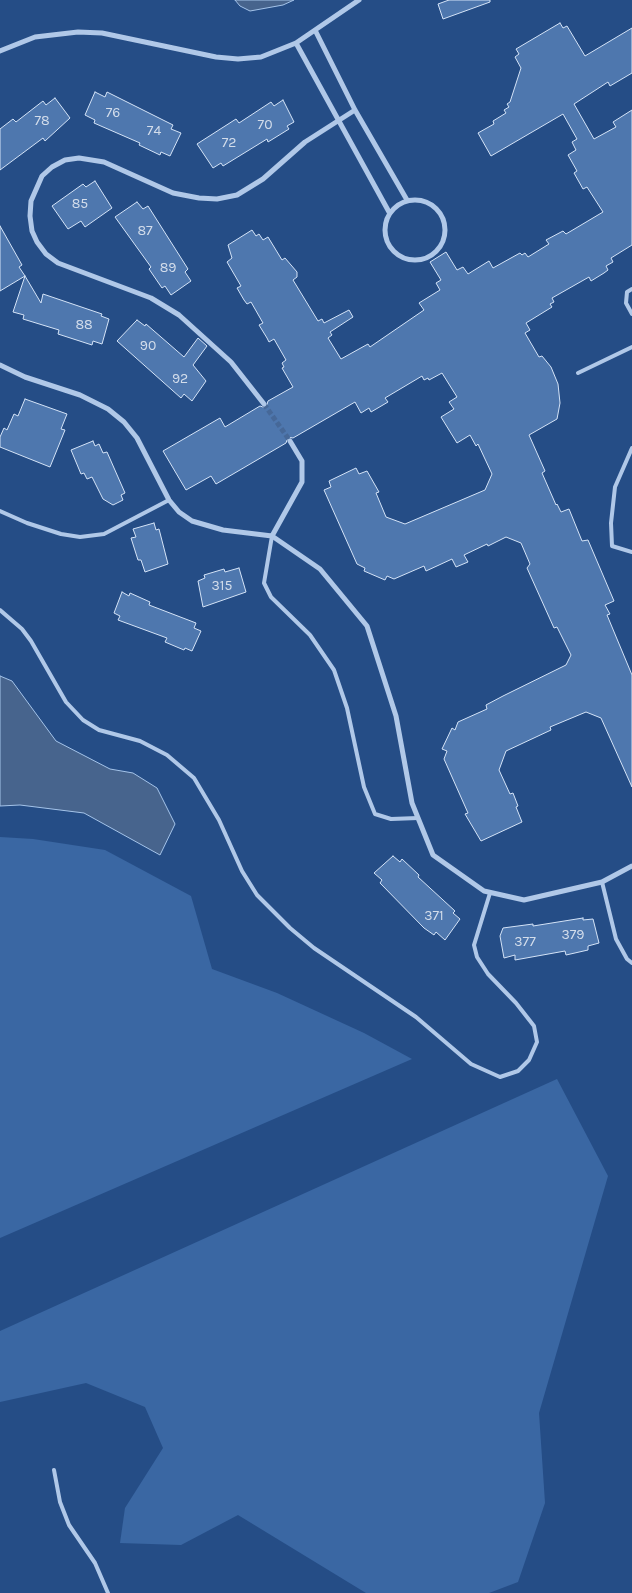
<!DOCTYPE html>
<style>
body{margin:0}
canvas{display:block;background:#254d86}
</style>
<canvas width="632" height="1593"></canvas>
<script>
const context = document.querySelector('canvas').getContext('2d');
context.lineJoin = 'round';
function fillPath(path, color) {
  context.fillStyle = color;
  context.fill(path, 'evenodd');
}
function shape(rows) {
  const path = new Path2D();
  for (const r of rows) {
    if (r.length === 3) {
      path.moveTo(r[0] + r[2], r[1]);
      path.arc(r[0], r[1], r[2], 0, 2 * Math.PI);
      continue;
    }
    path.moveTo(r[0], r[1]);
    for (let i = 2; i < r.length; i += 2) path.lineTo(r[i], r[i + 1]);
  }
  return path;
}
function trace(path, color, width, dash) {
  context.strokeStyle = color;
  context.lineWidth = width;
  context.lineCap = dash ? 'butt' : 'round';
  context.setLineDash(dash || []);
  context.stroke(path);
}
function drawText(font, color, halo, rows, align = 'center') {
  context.font = font + ' Karla,sans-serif';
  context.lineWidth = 4.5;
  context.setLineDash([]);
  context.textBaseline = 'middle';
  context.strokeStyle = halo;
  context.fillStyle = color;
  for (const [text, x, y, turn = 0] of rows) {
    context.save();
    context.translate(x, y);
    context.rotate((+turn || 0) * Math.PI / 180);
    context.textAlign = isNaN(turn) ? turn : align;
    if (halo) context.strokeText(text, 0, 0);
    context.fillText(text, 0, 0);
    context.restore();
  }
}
const green = shape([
 [0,837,33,839,105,850,191,896,212,969,277,993,364,1033,412,1059,0,1238],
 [557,1079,608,1176,539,1413,545,1503,518,1582,489,1593,366,1593,238,1515,181,1545,120,1543,125,1508,163,1448,145,1407,86,1383,0,1402,0,1331]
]);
const water = shape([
 [235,0,294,0,283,5,250,11,240,6,235,0],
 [0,676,12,681,56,741,110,769,133,773,157,788,175,824,160,855,84,813,20,805,0,806,0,676]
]);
const building = shape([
 [449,0,490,0,490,2,443,19,438,4,449,0],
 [560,23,563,28,567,26,585,56,632,28,632,73,610,86,608,82,574,104,594,139,616,127,613,122,632,110,632,245,611,258,613,262,606,266,608,270,604,273,591,281,589,277,552,298,554,302,550,304,552,307,526,323,530,330,525,333,539,357,542,356,551,367,558,384,560,403,557,419,529,435,545,471,542,473,556,505,557,504,561,512,569,509,582,541,588,540,614,601,605,605,610,614,607,615,632,675,632,787,601,718,586,712,550,727,551,730,506,751,499,770,510,794,513,793,518,806,516,807,522,822,481,841,465,814,468,813,444,759,447,751,442,749,452,728,455,730,458,722,487,709,486,705,503,696,566,665,571,655,557,627,554,628,527,568,530,564,521,543,506,537,488,546,487,544,464,555,468,562,456,567,452,559,426,571,424,566,394,579,387,576,385,580,364,571,365,568,357,564,324,490,331,487,329,481,356,468,359,474,367,471,379,492,376,493,386,517,405,524,485,490,492,474,478,444,476,446,470,435,457,443,441,417,454,409,449,402,457,397,442,373,429,380,428,378,424,380,422,376,385,398,388,402,371,412,369,408,361,413,355,402,293,438,288,437,286,443,216,484,211,476,186,490,163,451,220,418,225,427,260,406,266,408,268,401,293,387,282,368,284,367,282,363,286,360,274,339,269,342,267,338,259,325,263,323,251,302,247,304,244,300,237,288,241,286,227,262,232,258,228,245,252,230,256,236,259,234,263,240,268,237,282,260,285,258,297,272,297,277,293,280,318,321,322,319,324,323,349,310,353,317,330,332,332,335,328,338,341,359,368,344,370,347,424,310,419,303,440,290,436,283,441,280,430,262,446,252,457,270,463,267,468,274,489,261,493,268,520,253,522,255,525,253,528,257,549,244,546,240,563,231,566,234,603,212,587,187,583,189,574,173,577,171,568,155,576,150,572,142,577,139,563,114,491,156,478,133,494,124,493,121,506,113,504,110,509,107,507,104,510,102,521,68,515,57,519,54,516,49,560,23],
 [95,92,105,97,107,92,173,125,171,129,181,133,170,156,161,152,160,155,139,145,140,143,94,123,95,120,85,115,95,92],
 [55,98,70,118,45,141,43,138,0,170,0,129,13,119,16,122,43,101,46,105,55,98],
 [283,100,294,122,287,126,289,129,268,142,267,139,223,166,221,163,213,168,197,144,236,119,239,123,271,102,274,106,283,100],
 [95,181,112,208,85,227,81,221,68,229,52,206,83,184,86,187,95,181],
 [137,202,143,209,148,206,188,269,185,272,191,281,171,295,165,286,162,288,149,269,151,267,115,217,137,202],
 [0,226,22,265,19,267,25,276,0,291,0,226],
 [25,276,41,303,43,294,102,314,101,316,109,319,102,344,93,341,92,345,58,334,59,330,23,319,24,315,13,312,25,276],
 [137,320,145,326,146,324,184,357,198,338,207,346,193,365,206,381,192,401,184,394,181,398,117,341,137,320],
 [25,399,67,414,61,429,65,430,50,467,0,447,0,437,4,428,7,430,14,414,18,416,25,399],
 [93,441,95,446,99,444,103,453,107,452,125,493,121,495,123,500,113,505,103,499,92,477,87,479,84,473,81,474,71,450,93,441],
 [154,523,156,530,159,529,168,564,145,572,141,560,138,560,131,538,136,537,133,529,154,523],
 [239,568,246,592,203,607,198,581,205,578,204,575,224,569,225,572,239,568],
 [122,592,129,596,130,593,150,602,149,605,196,623,194,628,201,631,192,651,185,648,184,650,165,642,167,638,118,620,120,616,114,613,122,592],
 [393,856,400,862,402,859,419,875,418,877,455,911,453,913,460,919,445,940,436,932,434,935,424,928,380,883,382,880,374,873,393,856],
 [583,918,583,920,593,919,599,943,588,946,588,950,566,955,565,951,515,960,515,955,504,958,500,936,503,928,533,924,533,926,583,918]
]);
const minorTunnel = shape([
 [264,404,290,441]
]);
const service = shape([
 [632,289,627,292,626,303,632,314],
 [578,373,632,347],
 [632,448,615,487,611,523,612,546,632,552],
 [0,511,27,523,61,534,80,537,104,534,169,500],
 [272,536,264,583,271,597,310,635,334,670,347,708,364,787,375,814,391,819,418,818],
 [0,610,22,629,31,641,66,702,83,720,99,730,140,741,167,755,194,778,219,820,242,871,257,895,290,928,314,948,416,1017,471,1064,500,1077,518,1071,529,1060,537,1042,534,1026,516,1003,488,974,477,957,474,945,490,893],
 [602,882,616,939,627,959,632,963],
 [54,1470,60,1502,69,1525,95,1563,108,1593]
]);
const minor = shape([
 [316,32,355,110,407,200],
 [296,43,389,212],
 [0,51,35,37,78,32,102,33,216,57,238,59,261,57,296,43,359,0],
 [415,230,30],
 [0,365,25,377,80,395,108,409,124,422,137,438,169,500,179,512,192,521,223,530,272,536,320,569,367,626,396,716,412,803,433,855,484,891,524,900,602,882,632,866],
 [264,404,231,362,179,315,151,298,58,263,46,254,37,242,32,231,30,216,31,201,42,176,52,167,65,160,79,158,104,162,173,193,199,198,217,199,237,195,263,179,305,142,355,110],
 [272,536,302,482,302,461,290,441]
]);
const numberNames = [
 ["76",113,113],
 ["78",42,121],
 ["70",265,125],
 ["74",154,131],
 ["72",229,143],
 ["85",80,204],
 ["87",145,231],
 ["89",168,268],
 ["88",84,325],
 ["90",148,346],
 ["92",180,379],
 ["315",222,586],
 ["371",434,916],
 ["379",573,935],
 ["377",525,942]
];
fillPath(green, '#3a67a3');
fillPath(water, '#47648d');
trace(water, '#a4c3e9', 1);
fillPath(building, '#4e77ae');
trace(building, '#d4e3f7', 1);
trace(minorTunnel, '#466898', 5, [5, 2.5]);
trace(service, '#b0c8e8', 4);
trace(minor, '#b0c8e8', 5);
drawText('14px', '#d3ddeb', null, numberNames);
</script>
